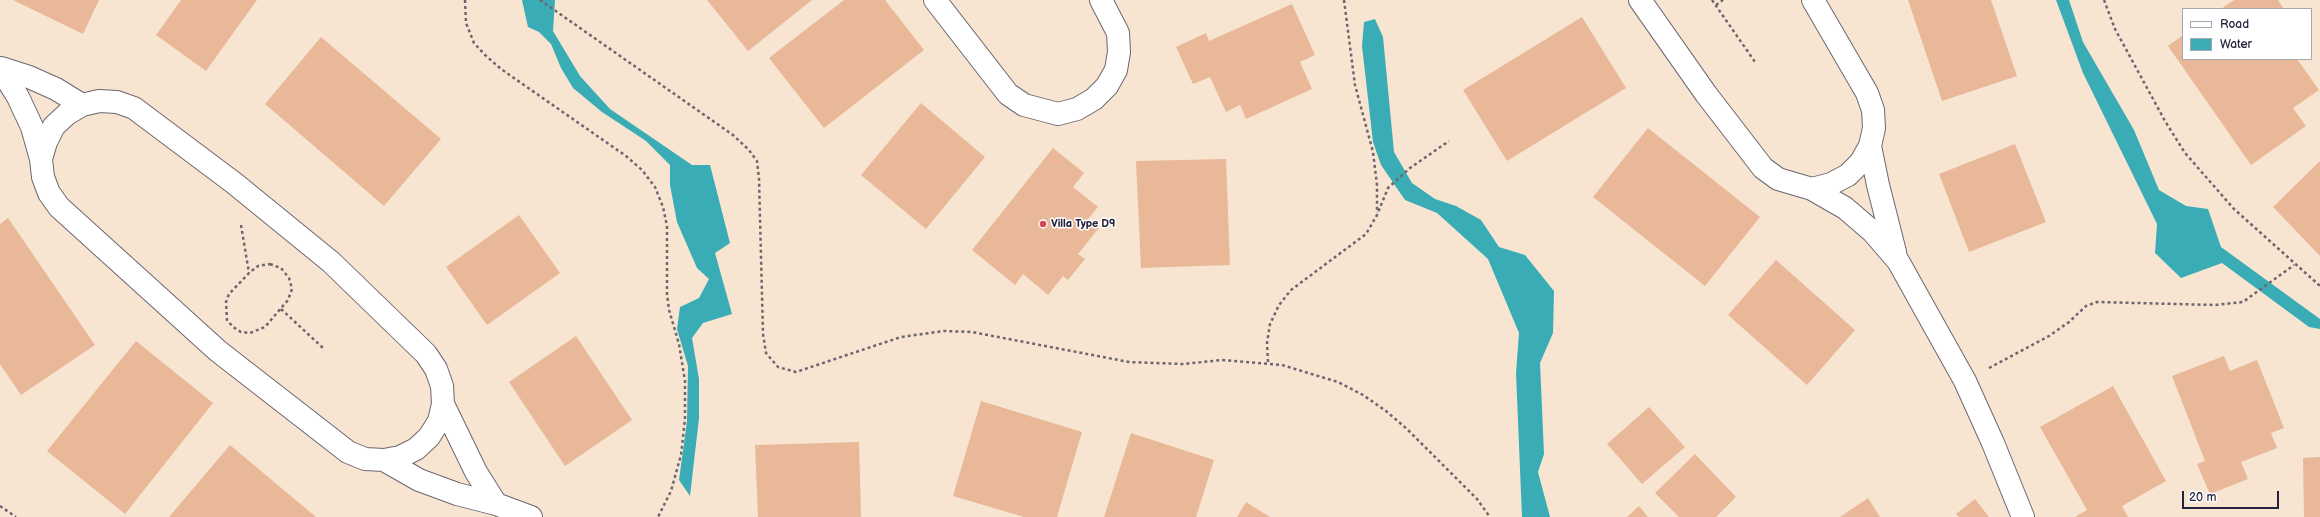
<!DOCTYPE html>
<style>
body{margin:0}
#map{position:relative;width:2320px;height:517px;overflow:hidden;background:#f8e5d1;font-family:"Balsamiq Sans",sans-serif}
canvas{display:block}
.legend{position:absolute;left:2182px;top:8px;width:130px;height:52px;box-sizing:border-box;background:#fff;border:1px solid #a7a7b1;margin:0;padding:5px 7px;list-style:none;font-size:12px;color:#22223b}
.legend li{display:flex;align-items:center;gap:8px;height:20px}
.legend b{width:20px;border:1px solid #a7a7b1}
.scale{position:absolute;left:2182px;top:491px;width:97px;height:18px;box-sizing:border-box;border:2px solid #22223b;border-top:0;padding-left:5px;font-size:12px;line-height:14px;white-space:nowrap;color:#22223b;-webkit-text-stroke:3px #fff;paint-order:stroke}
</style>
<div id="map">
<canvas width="2320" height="517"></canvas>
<ul class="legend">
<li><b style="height:5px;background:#fff"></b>Road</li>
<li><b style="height:11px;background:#3aacb5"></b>Water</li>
</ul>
<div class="scale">20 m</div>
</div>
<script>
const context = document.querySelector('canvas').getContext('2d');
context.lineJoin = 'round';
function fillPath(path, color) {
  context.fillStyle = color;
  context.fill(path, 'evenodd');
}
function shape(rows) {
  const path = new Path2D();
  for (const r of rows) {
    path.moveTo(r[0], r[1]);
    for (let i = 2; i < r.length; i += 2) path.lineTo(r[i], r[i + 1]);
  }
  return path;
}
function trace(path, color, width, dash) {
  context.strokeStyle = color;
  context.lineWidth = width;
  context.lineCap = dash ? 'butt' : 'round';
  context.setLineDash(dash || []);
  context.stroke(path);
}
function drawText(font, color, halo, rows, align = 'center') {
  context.font = font + ' "Balsamiq Sans",sans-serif';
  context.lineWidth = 3;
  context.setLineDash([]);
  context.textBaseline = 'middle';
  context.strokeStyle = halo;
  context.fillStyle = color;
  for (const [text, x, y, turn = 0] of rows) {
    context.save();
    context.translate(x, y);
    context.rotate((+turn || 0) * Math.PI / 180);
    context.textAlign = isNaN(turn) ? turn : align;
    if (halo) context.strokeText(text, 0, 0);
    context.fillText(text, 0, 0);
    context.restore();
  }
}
const water = shape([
 [522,0,555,0,553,31,580,76,610,109,692,165,710,165,730,243,715,253,732,314,703,323,692,338,699,379,699,418,690,496,679,480,687,421,688,366,677,329,680,307,699,298,709,279,697,268,677,222,670,185,670,165,646,141,602,112,573,88,561,68,551,44,539,32,528,27],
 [2056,0,2069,0,2083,42,2134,130,2159,190,2186,206,2208,209,2221,247,2320,319,2320,329,2309,327,2222,263,2181,278,2155,253,2157,224,2083,73],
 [1375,19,1383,37,1394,152,1412,183,1435,199,1456,206,1481,220,1499,247,1525,255,1554,291,1553,333,1540,363,1544,454,1538,472,1550,517,1522,517,1516,373,1519,333,1488,259,1437,213,1405,200,1381,165,1373,142,1362,46,1364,22]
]);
const building = shape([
 [13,0,99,0,83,34],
 [181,0,257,0,206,71,156,35],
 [707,0,812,0,748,51],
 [844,0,885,0,924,50,824,128,769,58],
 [1908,0,1991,0,2017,76,1942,101],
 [2234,0,2278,0,2284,9,2221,9],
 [1292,4,1315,55,1300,62,1312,89,1246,119,1240,105,1226,112,1210,77,1193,84,1176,47,1206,33,1209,41],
 [1582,17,1626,88,1507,161,1463,90],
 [2183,35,2183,59,2297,59,2319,90,2293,108,2306,126,2251,165,2168,46],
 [321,37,441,139,384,206,265,104],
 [921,103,985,157,926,229,861,175],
 [1648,128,1760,217,1705,286,1593,197],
 [2015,144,2046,222,1969,252,1939,174],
 [1053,148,1084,173,1073,187,1098,207,1088,219,1099,228,1078,254,1085,259,1068,280,1063,276,1048,295,1023,274,1015,285,972,250],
 [1226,159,1230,265,1141,268,1136,161],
 [2320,161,2320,256,2273,207],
 [519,215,560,273,487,325,446,267],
 [8,218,95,345,21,395,0,364,0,224],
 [1776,260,1855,330,1807,385,1728,315],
 [576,336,632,420,565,466,509,382],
 [136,341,213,403,125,514,47,451],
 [2224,356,2230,371,2257,360,2284,428,2271,433,2277,448,2241,462,2248,479,2210,494,2197,464,2205,461,2172,376],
 [2113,386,2166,481,2122,506,2128,517,2075,517,2087,510,2040,427],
 [981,401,1082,432,1057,517,1024,517,953,496],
 [1649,407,1685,447,1642,484,1607,444],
 [1131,433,1214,460,1196,517,1104,517],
 [859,442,861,517,758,517,755,445],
 [230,445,316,517,169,517],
 [1695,454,1736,497,1716,517,1679,517,1655,493],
 [2320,457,2320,517,2304,517,2303,458],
 [1868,498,1880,517,1840,517],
 [1975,499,1989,517,1959,517,1956,514],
 [1246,502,1270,517,1237,517],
 [1639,506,1648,517,1627,517]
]);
const path = shape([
 [465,0,466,23,474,43,485,55,501,69,626,156,642,170,655,187,663,207,667,226,667,294,669,310,679,344,685,381,685,419,681,455,671,491,658,517],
 [540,0,733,135,749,150,757,161,759,179,763,334,766,353,778,367,796,372,901,337,944,331,972,332,1129,362,1183,364,1222,360,1282,365,1338,382,1363,395,1386,411,1407,429,1477,499,1490,517],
 [1344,0,1355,85,1373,152,1377,185,1377,213],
 [1712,0,1755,62],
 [2104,0,2115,29,2165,121,2185,153,2234,209,2320,286],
 [1716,5,1723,0],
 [241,225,249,273],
 [270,264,281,268,289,278,292,289,288,300,265,327,250,333,241,332,233,327,227,320,226,302,229,294,249,273,258,266,270,264],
 [281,309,323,348],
 [1268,362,1267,343,1270,324,1279,305,1291,290,1366,234,1377,215,1388,188,1410,168,1449,141],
 [1989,368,2049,336,2069,322,2086,306,2097,302,2215,305,2243,302,2294,265],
 [0,506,16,517]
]);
const street = shape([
 [935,0,1008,94,1024,105,1058,114,1077,109,1094,99,1107,86,1116,70,1119,52,1118,33,1101,0],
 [1640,0,1706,94,1763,168,1778,179,1812,189,1831,184,1848,175,1861,162,1870,146,1874,128,1873,110,1867,93,1813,0],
 [0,68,18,97,32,127,41,159],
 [1,68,29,77,56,89,82,105],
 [99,101,117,102,134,108,234,183,331,262,426,354,436,369,442,386,443,404,439,421,429,437,416,449,400,457,384,460,365,459,348,452,218,351,59,207,49,193,43,177,41,159,46,142,54,126,67,114,82,105,99,101],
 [1870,146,1878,185,1895,252],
 [1812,189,1845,208,1873,232,1898,261,1965,381,1993,443,2023,517],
 [443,404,476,472,496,504],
 [384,460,419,480,457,494,496,504,531,517]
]);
const markers = [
 [1043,224,4,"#d1495b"]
];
const poiNames = [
 ["Villa Type D9",1051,224]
];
fillPath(water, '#3aacb5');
fillPath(building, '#e8b899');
trace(street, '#6d6670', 24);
trace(path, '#6d6670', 2.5, [3, 3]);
trace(street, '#fff', 22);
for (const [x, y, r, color] of markers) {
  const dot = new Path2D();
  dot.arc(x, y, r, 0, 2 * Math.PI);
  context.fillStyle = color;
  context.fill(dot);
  trace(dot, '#fff', 1.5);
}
drawText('bold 11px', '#22223b', '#fff', poiNames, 'left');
</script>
